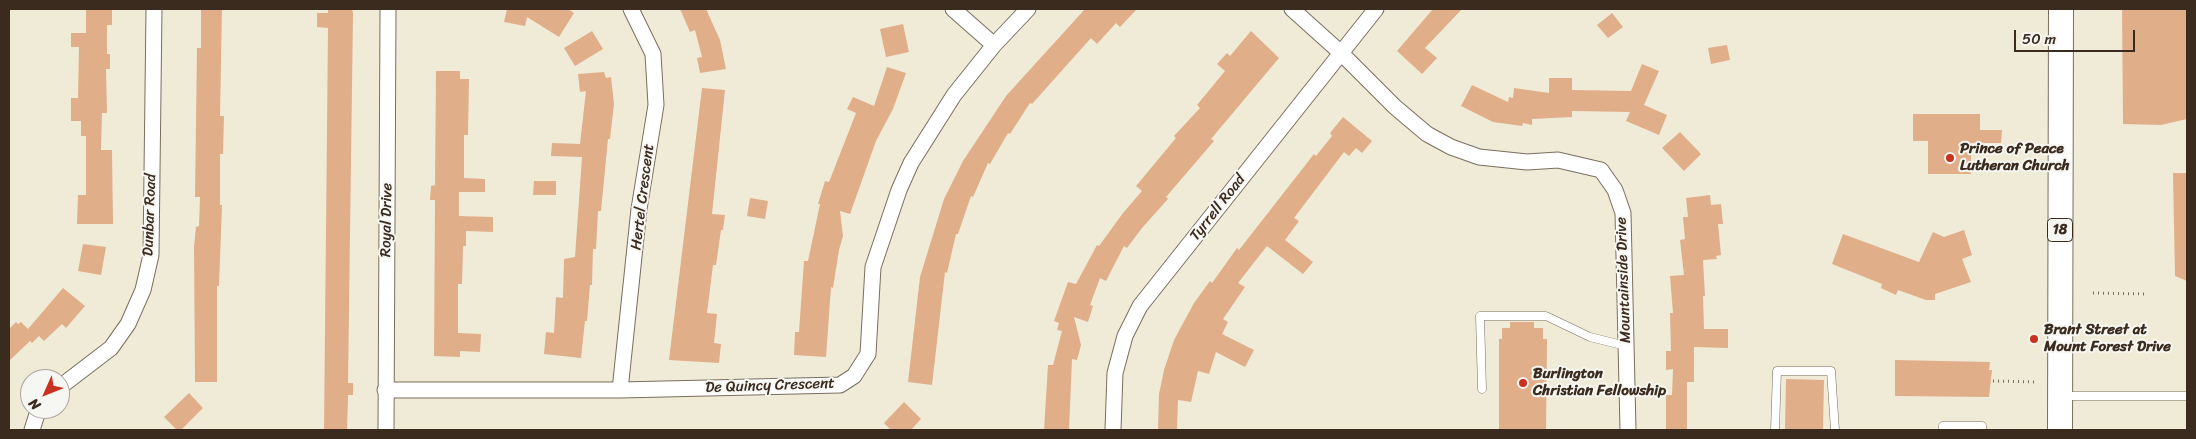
<!DOCTYPE html>
<style>
body{margin:0}
#map{position:relative;width:2196px;height:439px;overflow:hidden;background:#f0ebd7;font-family:Sriracha,sans-serif}
canvas{display:block}
.frame{position:absolute;inset:0;border:10px solid #3b2a1e;pointer-events:none}
.north{position:absolute;left:20px;top:369px;width:50px;height:50px;box-sizing:border-box;background:#f6f6f2;border:1px solid #aba49d;border-radius:50%;rotate:226deg;font-size:14px;font-weight:700;line-height:20px;text-align:center;color:#3b2a1e}
.north::after{content:'';display:block;margin:auto;width:18px;height:22px;background:#c8321e;clip-path:polygon(50% 0,100% 100%,50% 72%,0 100%)}
.scale{position:absolute;left:2014px;top:30px;width:121px;height:22px;box-sizing:border-box;border:2px solid #3b2a1e;border-top:0;padding-left:6px;font-size:15px;line-height:18px;white-space:nowrap;color:#3b2a1e;-webkit-text-stroke:4px #f6f6f2;paint-order:stroke}
</style>
<div id="map">
<canvas width="2196" height="439"></canvas>
<div class="frame"></div>
<div class="north">N</div>
<div class="scale">50 m</div>
</div>
<script>
const context = document.querySelector('canvas').getContext('2d');
context.lineJoin = 'round';
function fillPath(path, color) {
  context.fillStyle = color;
  context.fill(path, 'evenodd');
}
function shape(rows) {
  const path = new Path2D();
  for (const r of rows) {
    path.moveTo(r[0], r[1]);
    for (let i = 2; i < r.length; i += 2) path.lineTo(r[i], r[i + 1]);
  }
  return path;
}
function trace(path, color, width, dash) {
  context.strokeStyle = color;
  context.lineWidth = width;
  context.lineCap = dash ? 'butt' : 'round';
  context.setLineDash(dash || []);
  context.stroke(path);
}
function drawText(font, color, halo, rows, align = 'center') {
  context.font = font + ' Sriracha,sans-serif';
  context.lineWidth = 4;
  context.setLineDash([]);
  context.textBaseline = 'middle';
  context.strokeStyle = halo;
  context.fillStyle = color;
  for (const [text, x, y, turn = 0] of rows) {
    context.save();
    context.translate(x, y);
    context.rotate((+turn || 0) * Math.PI / 180);
    context.textAlign = isNaN(turn) ? turn : align;
    if (halo) context.strokeText(text, 0, 0);
    context.fillText(text, 0, 0);
    context.restore();
  }
}
const building = shape([
 [201,9,222,9,220,116,224,116,223,154,220,154,220,205,222,205,219,286,217,286,217,382,195,382,194,247,196,227,199,226,200,197,195,197,197,48,201,48],
 [328,9,352,9,353,13,348,383,353,383,353,395,348,395,348,398,347,430,324,430,328,28,317,27,317,13,328,13],
 [507,9,568,9,574,13,559,37,527,17,525,26,504,22],
 [680,9,706,9,720,40,726,69,700,73,697,58,702,57,695,30,690,32],
 [1085,9,1137,9,1120,27,1116,23,1097,44,1091,38,1032,104,1030,103,1010,134,1008,133,990,164,988,163,973,197,971,196,958,234,956,234,947,273,945,272,932,385,908,382,920,277,944,199,963,161,1006,96],
 [1433,9,1462,9,1425,48,1437,58,1422,74,1397,51],
 [2122,9,2187,9,2187,119,2161,125,2123,124],
 [86,10,112,10,112,25,107,25,107,54,110,54,110,69,106,69,107,113,102,113,101,150,112,150,113,224,77,224,78,195,86,195,86,136,81,136,81,121,71,121,71,98,78,98,79,47,71,47,71,33,86,33],
 [1612,13,1623,27,1608,38,1597,25],
 [903,24,909,52,886,57,880,29],
 [592,31,603,49,575,66,564,48],
 [1251,31,1279,58,1211,139,1214,141,1166,197,1168,199,1142,228,1127,248,1124,246,1106,281,1100,278,1090,305,1093,306,1088,322,1074,317,1081,345,1077,360,1072,359,1069,430,1044,430,1048,365,1053,365,1062,331,1057,330,1059,323,1054,321,1068,282,1076,284,1097,245,1099,246,1123,213,1142,191,1136,186,1176,138,1174,136,1200,108,1197,105,1225,71,1217,64,1227,53,1230,56],
 [1727,45,1730,60,1711,64,1708,48],
 [1642,64,1659,71,1644,105,1667,115,1659,135,1626,121,1630,112,1572,111,1572,117,1532,119,1532,125,1523,123,1522,126,1493,122,1461,106,1472,85,1508,102,1509,97,1513,98,1514,88,1549,93,1549,78,1572,78,1572,90,1631,91],
 [887,67,906,73,893,109,876,141,850,214,840,211,843,236,839,250,833,288,831,287,826,357,794,355,795,332,799,332,804,261,808,261,820,204,818,204,825,181,829,182,856,113,847,109,853,97,874,106],
 [436,71,460,71,460,79,469,79,468,135,464,135,464,178,485,179,485,192,459,192,459,216,493,217,493,232,466,231,466,246,463,246,462,284,458,284,458,333,481,334,480,352,460,351,460,357,434,356,435,200,430,200,431,186,435,185],
 [604,72,606,78,611,77,614,104,610,139,608,139,601,211,598,211,596,249,593,249,592,285,590,285,587,321,585,321,581,358,544,354,546,332,554,333,556,297,563,298,564,259,575,257,582,157,551,156,552,143,580,144,586,91,580,92,578,74],
 [702,88,725,90,712,214,725,215,723,230,721,230,716,265,713,265,707,313,717,314,714,343,721,344,719,363,669,360],
 [1913,114,1980,114,1980,130,2002,130,2001,143,1971,143,1971,174,1928,174,1928,141,1913,141],
 [1343,117,1372,141,1362,153,1356,148,1349,156,1344,152,1294,218,1299,221,1285,240,1313,262,1303,274,1267,246,1238,283,1245,287,1223,319,1228,322,1222,334,1254,350,1245,367,1216,352,1209,374,1198,371,1191,402,1178,400,1177,430,1158,430,1159,394,1164,370,1174,340,1194,303,1210,281,1212,283,1237,248,1239,250,1314,154,1316,156,1332,136,1330,133],
 [1680,132,1701,154,1684,171,1662,148],
 [2173,173,2187,173,2187,281,2175,276],
 [534,181,556,181,556,195,533,195],
 [1710,195,1711,205,1721,204,1723,224,1718,224,1721,255,1716,256,1717,259,1703,260,1705,296,1703,296,1704,329,1728,329,1728,348,1694,347,1694,382,1687,382,1687,430,1666,430,1666,395,1672,395,1673,369,1666,370,1666,351,1671,351,1670,313,1673,313,1670,276,1684,275,1680,240,1685,239,1683,217,1688,217,1686,198],
 [750,198,768,201,765,219,747,216],
 [1964,230,1972,255,1962,259,1971,282,1935,294,1935,300,1926,300,1898,290,1896,295,1881,288,1882,284,1832,264,1843,234,1919,262,1933,232,1944,237],
 [83,244,106,247,101,275,78,271],
 [63,288,85,306,66,328,62,324,44,341,39,336,32,343,30,341,9,361,9,329,16,322,18,324,21,322,28,329],
 [1510,322,1534,322,1534,328,1543,328,1543,339,1547,339,1546,430,1499,430,1499,339,1502,339,1502,328,1510,328],
 [1895,360,1990,362,1989,370,1992,370,1989,397,1895,396],
 [1786,379,1824,380,1823,430,1785,430],
 [189,393,203,408,181,430,177,430,164,417],
 [904,402,921,419,911,430,891,430,884,423]
]);
const path = shape([
 [2093,293,2148,294],
 [1993,381,2036,382]
]);
const lane = shape([
 [1482,389,1480,316,1546,316,1590,337,1626,346],
 [2064,396,2187,396],
 [1775,430,1777,371,1831,371,1835,430],
 [1943,430,1943,426,1982,426,1982,430]
]);
const street = shape([
 [953,9,994,45],
 [1292,9,1341,53,1395,107,1427,134,1451,147,1479,157,1527,162,1558,160,1601,170,1615,190,1623,213,1628,430],
 [60,387,111,348,128,324,143,290,151,255,154,9],
 [385,390,620,390,840,385,854,376,868,354,873,267,899,190,911,163,954,95,994,45,1028,9],
 [620,390,639,209,656,105,653,54,631,9],
 [32,430,37,414,42,409],
 [386,430,388,9],
 [1113,430,1115,373,1125,336,1140,306,1376,9]
]);
const primary = shape([
 [2060,430,2061,9]
]);
const markers = [
 [1950,158,5,"#c8321e"],
 [2034,339,5,"#c8321e"],
 [1523,383,5,"#c8321e"]
];
const shields = [
 [2060,230,25]
];
const shieldNames = [
 ["18",2060,230]
];
const poiNames = [
 ["Prince of Peace",1960,149],
 ["Lutheran Church",1960,166],
 ["Brant Street at",2044,330],
 ["Mount Forest Drive",2044,347],
 ["Burlington",1533,374],
 ["Christian Fellowship",1533,391]
];
const streetNames = [
 ["Hertel Crescent",643,197,-83],
 ["Tyrrell Road",1218,208,-52],
 ["Dunbar Road",150,215,-88],
 ["Royal Drive",387,220,-89],
 ["Mountainside Drive",1624,280,-92],
 ["De Quincy Crescent",770,386,-2]
];
fillPath(building, '#e1ae8a');
trace(lane, '#7a6e5f', 9);
trace(street, '#7a6e5f', 17);
trace(primary, '#7a6e5f', 26);
trace(path, '#7a6e5f', 3, [1, 4]);
trace(lane, '#fff', 8);
trace(street, '#fff', 15);
trace(primary, '#fff', 24);
for (const [x, y, r, color] of markers) {
  const dot = new Path2D();
  dot.arc(x, y, r, 0, 2 * Math.PI);
  context.fillStyle = color;
  context.fill(dot);
  trace(dot, '#f6f6f2', 2);
}
for (const [x, y, w] of shields) {
  const box = new Path2D();
  box.roundRect(x - w / 2, y - 11.5, w, 23, 4);
  context.fillStyle = '#f6f6f2';
  context.fill(box);
  trace(box, '#3b2a1e', 1);
}
drawText('bold 14px', '#3b2a1e', null, shieldNames);
drawText('bold 15px', '#3b2a1e', '#f6f6f2', poiNames, 'left');
drawText('15px', '#3b2a1e', '#f6f6f2', streetNames);
</script>
